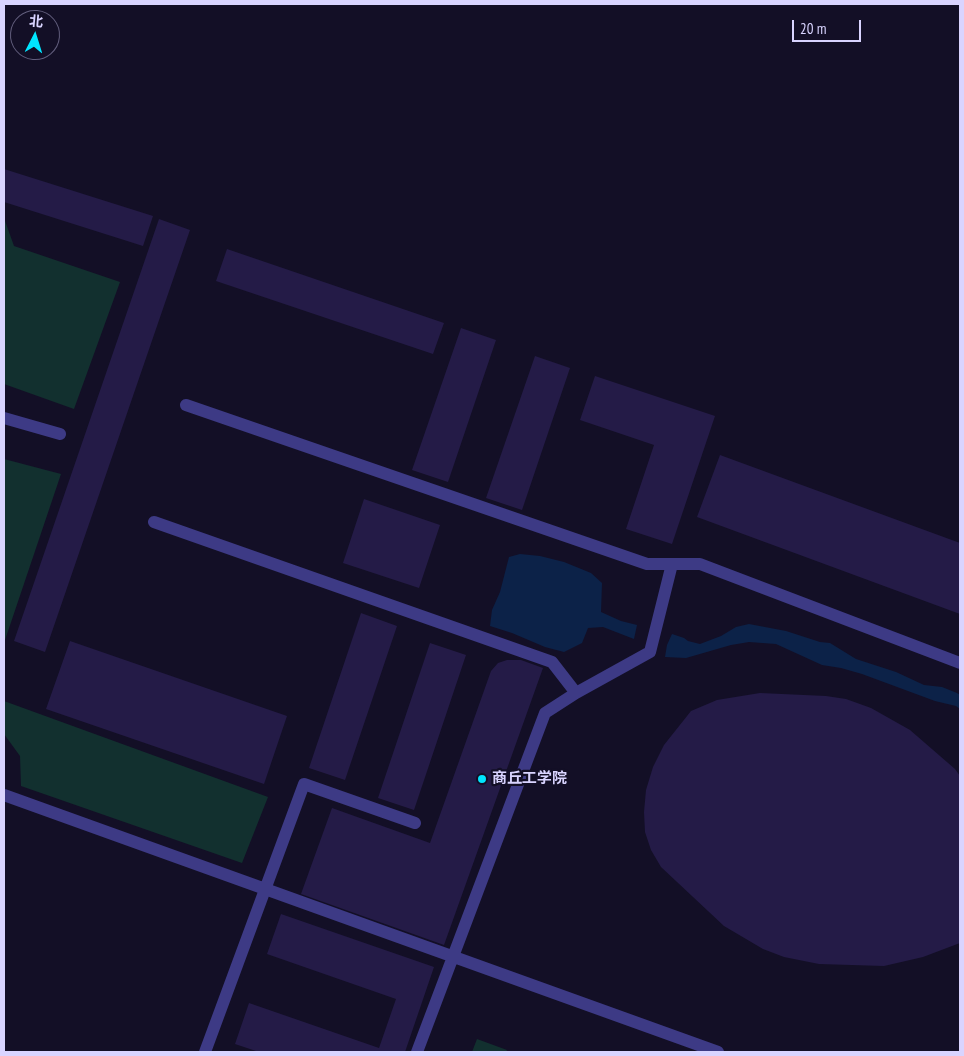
<!DOCTYPE html>
<meta charset="utf-8">
<style>
body{margin:0}
#map{position:relative;width:964px;height:1056px;overflow:hidden;background:#130f26;font-family:"PT Sans Narrow","Noto Sans SC",sans-serif}
canvas{display:block}
.frame{position:absolute;inset:0;border:5px solid #d9d4ff;pointer-events:none}
.north{position:absolute;left:10px;top:10px;width:50px;height:50px;box-sizing:border-box;background:#130f26;border:1px solid #625e7d;border-radius:50%;rotate:5deg;font-size:14px;font-weight:700;line-height:20px;text-align:center;color:#d9d4ff}
.north::after{content:'';display:block;margin:auto;width:18px;height:22px;background:#00e5ff;clip-path:polygon(50% 0,100% 100%,50% 72%,0 100%)}
.scale{position:absolute;left:792px;top:20px;width:69px;height:22px;box-sizing:border-box;border:2px solid #d9d4ff;border-top:0;padding-left:6px;font-size:15px;line-height:18px;white-space:nowrap;color:#d9d4ff;-webkit-text-stroke:4px #130f26;paint-order:stroke}
</style>
<div id="map">
<canvas width="964" height="1056"></canvas>
<div class="frame"></div>
<div class="north">北</div>
<div class="scale">20 m</div>
</div>
<script>
const context = document.querySelector('canvas').getContext('2d');
context.lineJoin = 'round';
function fillPath(path, color) {
  context.fillStyle = color;
  context.fill(path, 'evenodd');
}
function shape(rows) {
  const path = new Path2D();
  for (const r of rows) {
    path.moveTo(r[0], r[1]);
    for (let i = 2; i < r.length; i += 2) path.lineTo(r[i], r[i + 1]);
  }
  return path;
}
function trace(path, color, width, dash) {
  context.strokeStyle = color;
  context.lineWidth = width;
  context.lineCap = dash ? 'butt' : 'round';
  context.setLineDash(dash || []);
  context.stroke(path);
}
function drawText(font, color, halo, rows, align = 'center') {
  context.font = font + ' "PT Sans Narrow","Noto Sans SC",sans-serif';
  context.lineWidth = 4.5;
  context.setLineDash([]);
  context.textBaseline = 'middle';
  context.strokeStyle = halo;
  context.fillStyle = color;
  for (const [text, x, y, turn = 0] of rows) {
    context.save();
    context.translate(x, y);
    context.rotate((+turn || 0) * Math.PI / 180);
    context.textAlign = isNaN(turn) ? turn : align;
    if (halo) context.strokeText(text, 0, 0);
    context.fillText(text, 0, 0);
    context.restore();
  }
}
const green = shape([
 [4,218,14,246,120,282,74,409,4,384],
 [4,459,61,474,4,643],
 [4,701,268,797,242,863,21,786,20,756,4,734],
 [477,1039,507,1050,506,1052,472,1052]
]);
const water = shape([
 [520,554,540,556,564,562,591,573,602,583,601,612,621,621,637,625,634,639,603,627,588,628,582,643,564,652,545,647,512,633,490,626,492,610,500,592,509,557],
 [749,624,786,631,820,642,830,643,856,659,896,672,924,685,942,687,957,693,960,695,960,709,956,706,935,701,862,674,841,668,822,665,776,644,749,642,731,645,686,658,665,657,667,645,672,634,684,638,688,641,700,644,721,636,736,627]
]);
const building = shape([
 [4,169,153,216,143,246,4,202],
 [159,219,190,230,45,652,14,641],
 [227,249,444,323,433,354,216,281],
 [461,328,496,340,448,482,412,470],
 [535,356,570,368,522,510,486,498],
 [595,376,715,416,672,544,626,529,654,445,580,420],
 [720,455,960,543,960,614,697,517],
 [364,499,440,525,419,588,343,563],
 [361,613,397,626,345,780,309,768],
 [70,641,287,716,264,784,46,709],
 [430,643,466,655,414,810,378,798],
 [507,660,521,660,543,668,444,945,301,894,332,808,430,843,491,671,498,663],
 [760,693,826,696,846,699,871,708,910,730,955,769,960,776,960,943,923,957,884,966,819,964,784,957,763,949,724,926,661,867,651,850,645,832,644,812,646,790,653,767,664,745,691,711,717,700],
 [281,914,434,967,405,1052,259,1052,235,1044,249,1003,379,1048,396,999,267,954]
]);
const lane = shape([
 [186,405,647,564,700,564,960,663],
 [4,418,60,434],
 [154,522,552,662,576,693],
 [4,795,718,1052],
 [205,1052,304,784,415,823],
 [417,1052,545,713,576,693,650,652,672,564]
]);
const markers = [
 [482,779,5,"#00e5ff"]
];
const poiNames = [
 ["商丘工学院",492,779]
];
fillPath(green, '#12302f');
fillPath(water, '#0c2248');
fillPath(building, '#241b47');
trace(lane, '#3d3a85', 12);
for (const [x, y, r, color] of markers) {
  const dot = new Path2D();
  dot.arc(x, y, r, 0, 2 * Math.PI);
  context.fillStyle = color;
  context.fill(dot);
  trace(dot, '#130f26', 2);
}
drawText('bold 15px', '#d9d4ff', '#130f26', poiNames, 'left');
</script>
